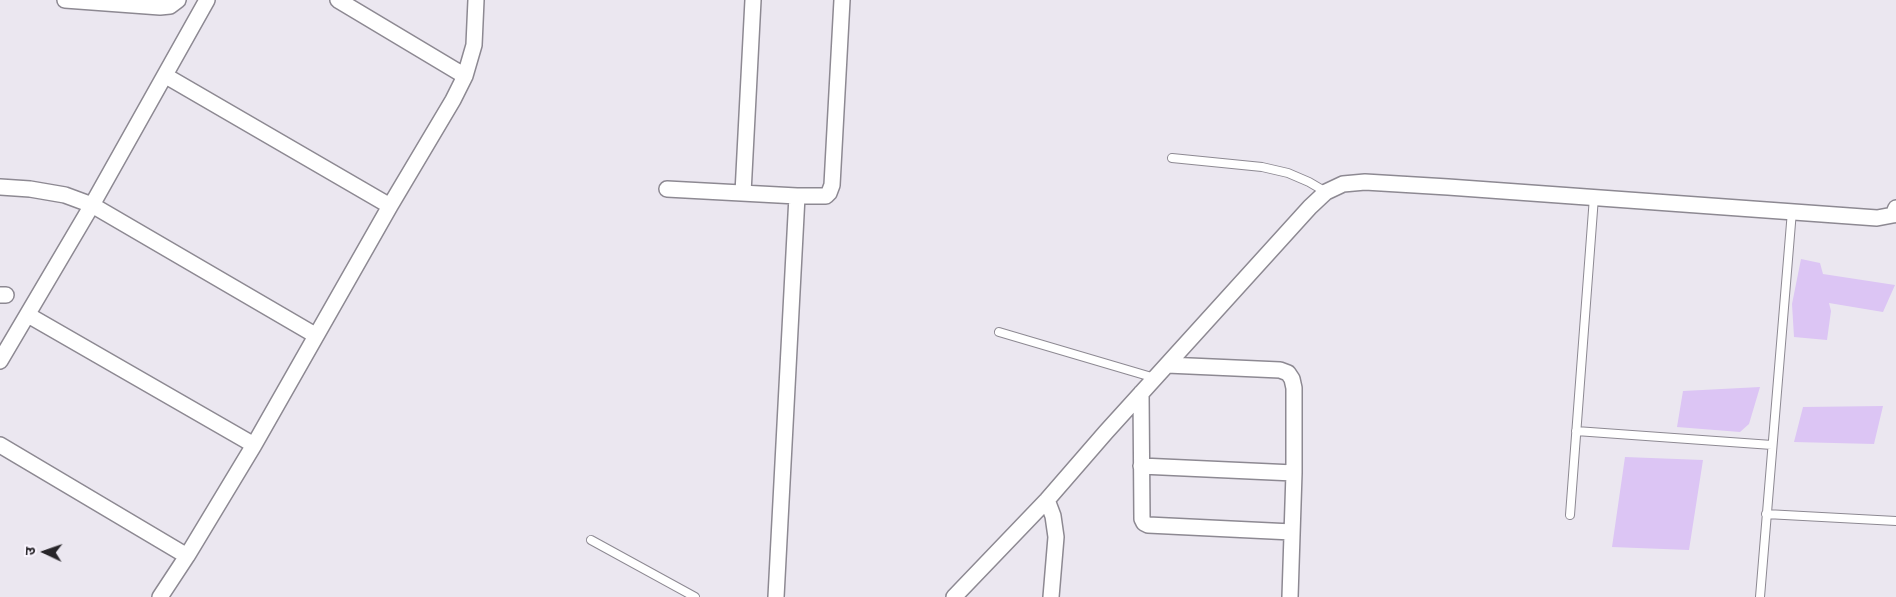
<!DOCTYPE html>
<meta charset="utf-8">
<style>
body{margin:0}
#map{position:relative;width:1896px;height:597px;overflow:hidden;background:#ebe7f0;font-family:"Playfair Display","Noto Sans Devanagari",serif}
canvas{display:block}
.north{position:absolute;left:20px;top:527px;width:50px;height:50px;-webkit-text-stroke:4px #f9f4fe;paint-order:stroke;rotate:273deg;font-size:14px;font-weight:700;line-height:20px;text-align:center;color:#272529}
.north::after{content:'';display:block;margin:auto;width:18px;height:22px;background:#272529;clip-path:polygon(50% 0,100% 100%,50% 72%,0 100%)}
</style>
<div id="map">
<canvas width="1896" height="597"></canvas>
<div class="north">उ</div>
</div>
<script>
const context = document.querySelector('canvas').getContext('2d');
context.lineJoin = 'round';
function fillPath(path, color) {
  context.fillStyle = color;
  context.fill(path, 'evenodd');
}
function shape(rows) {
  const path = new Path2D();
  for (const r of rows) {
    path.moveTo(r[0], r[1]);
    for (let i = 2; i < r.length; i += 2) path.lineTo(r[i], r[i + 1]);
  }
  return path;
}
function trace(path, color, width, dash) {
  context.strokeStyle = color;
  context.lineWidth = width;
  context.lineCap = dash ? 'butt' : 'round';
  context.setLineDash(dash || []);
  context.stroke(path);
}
const building = shape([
 [1801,259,1820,263,1823,274,1895,285,1883,312,1829,303,1831,311,1827,340,1794,337,1792,304],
 [1760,387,1749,424,1740,432,1677,427,1683,391],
 [1883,406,1874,444,1794,442,1803,407],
 [1625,457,1703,460,1689,550,1612,547]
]);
const service = shape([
 [1172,158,1262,167,1288,173,1309,182,1326,192],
 [999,332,1155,378],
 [1576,431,1772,445],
 [1766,514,1896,521],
 [1570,515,1594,197],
 [591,540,695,597],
 [1760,597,1792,211]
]);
const minor = shape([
 [65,0,160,7,170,6,178,0],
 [338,0,465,76],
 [166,76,390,206],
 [0,187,30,189,65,195,92,205,315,335],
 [667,189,797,196,826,196,829,193,832,185,842,0],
 [743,193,753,0],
 [0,295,6,295],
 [28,315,254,445],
 [0,361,92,205,207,0],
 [1167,365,1280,370,1288,373,1292,379,1294,388,1294,473,1290,597],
 [1141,393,1142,519,1144,523,1148,525,1292,532],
 [0,445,187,556],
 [1141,466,1294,473],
 [1047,500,1053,516,1056,537,1051,597],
 [160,597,187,556,254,445,390,206,453,100,465,76,474,45,476,0],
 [776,597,797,196],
 [954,597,1047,500,1106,432,1310,207,1326,192,1343,184,1365,182,1448,187,1877,218,1893,215,1896,208]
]);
fillPath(building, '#dcc5f4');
trace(service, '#8d8992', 10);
trace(minor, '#8d8992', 18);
trace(service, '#fff', 8);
trace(minor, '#fff', 15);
</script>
